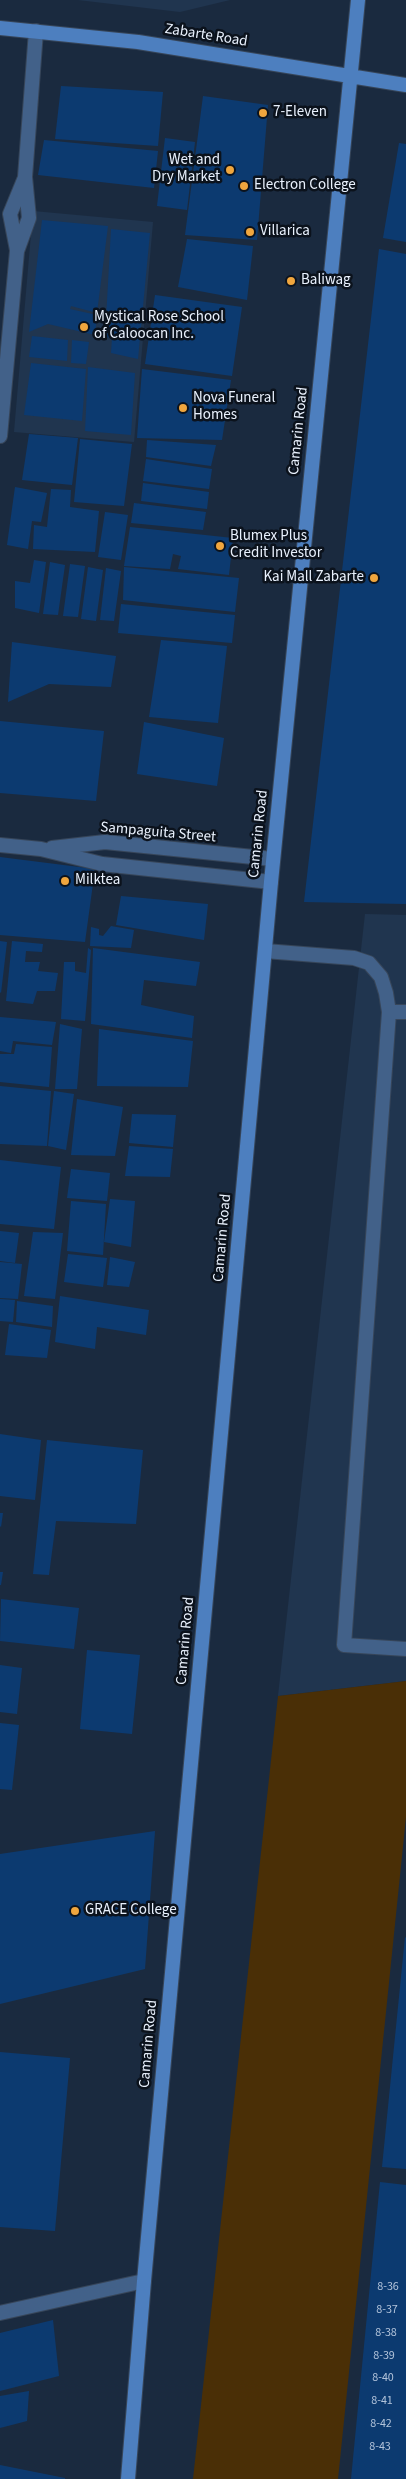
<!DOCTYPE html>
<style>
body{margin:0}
canvas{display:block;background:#1a2a3f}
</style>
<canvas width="406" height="2479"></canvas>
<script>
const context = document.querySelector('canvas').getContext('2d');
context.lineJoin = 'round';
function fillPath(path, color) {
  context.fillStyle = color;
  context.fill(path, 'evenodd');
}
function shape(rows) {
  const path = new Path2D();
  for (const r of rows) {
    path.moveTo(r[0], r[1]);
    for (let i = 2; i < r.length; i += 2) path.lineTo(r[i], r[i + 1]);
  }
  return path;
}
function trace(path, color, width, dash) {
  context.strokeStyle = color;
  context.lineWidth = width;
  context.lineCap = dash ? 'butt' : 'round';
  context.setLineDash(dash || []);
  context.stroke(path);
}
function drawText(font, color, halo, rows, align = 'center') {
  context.font = font + ' "Source Sans 3",sans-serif';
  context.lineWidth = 5;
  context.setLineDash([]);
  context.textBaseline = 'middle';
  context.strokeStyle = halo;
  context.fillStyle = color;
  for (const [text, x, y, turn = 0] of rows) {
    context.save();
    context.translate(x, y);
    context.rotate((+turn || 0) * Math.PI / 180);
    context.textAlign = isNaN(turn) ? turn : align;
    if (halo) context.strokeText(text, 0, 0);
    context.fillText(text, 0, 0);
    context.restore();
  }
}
const built = shape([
 [78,0,230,0,180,12],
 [33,211,153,222,134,442,14,432],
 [365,914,406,915,406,1681,278,1696]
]);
const green = shape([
 [406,1681,406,1817,338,2479,193,2479,278,1696]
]);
const building = shape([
 [61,86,163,92,158,146,55,139],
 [203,96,268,105,257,240,185,235],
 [165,138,195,142,187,210,157,206],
 [44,140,158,151,154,188,38,175],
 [399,143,406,144,406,242,383,238],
 [42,220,108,226,97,313,71,306,70,309,97,315,95,335,48,324,29,332],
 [111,229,150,233,138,359,111,353,112,338,105,337],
 [187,239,253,246,247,300,178,287],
 [379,249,406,254,406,904,304,902],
 [155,295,242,307,232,376,145,364],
 [32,336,68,340,67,361,29,357],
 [72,340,89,342,86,364,71,363],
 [31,363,86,369,82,421,24,415],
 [88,367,135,373,131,435,85,431],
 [142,369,231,380,222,440,137,438],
 [29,434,78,438,72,485,22,480],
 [80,439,132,444,124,506,74,502],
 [147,440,216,445,211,466,146,457],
 [146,459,212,469,209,489,143,481],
 [143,483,209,492,207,509,141,501],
 [15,487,47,493,41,522,32,521,28,549,7,545],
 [51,489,71,490,70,507,99,511,95,552,33,549,34,525,47,527],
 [134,503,206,512,203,530,131,523],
 [105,512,128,515,121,560,98,557],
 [130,527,233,538,229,575,178,569,181,556,173,554,170,569,124,566],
 [34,560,46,562,39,613,15,608,15,581,30,583],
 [50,562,65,565,58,615,43,614],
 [70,564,85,566,78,617,63,616],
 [88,567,103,570,96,621,81,619],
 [124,567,239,578,235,612,123,600],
 [106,568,121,571,114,621,100,620],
 [121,604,235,615,232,643,118,633],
 [161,640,227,646,218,723,149,717],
 [12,642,116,656,111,687,49,684,8,702],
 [0,721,104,731,96,801,0,793],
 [144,722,224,738,217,786,137,774],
 [0,857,95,869,85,942,0,935],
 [121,896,208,904,204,940,116,925],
 [111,926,134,930,131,948,90,946,91,927,99,929,99,935,103,936],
 [0,941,7,942,1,993,0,992],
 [12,941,43,944,42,952,26,951,25,962,40,962,38,971,58,973,55,991,37,991,33,1004,6,1001],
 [88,948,91,950,85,1021,61,1019,64,962,75,962,75,971,86,973],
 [93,948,200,962,196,986,144,980,141,1005,194,1016,192,1038,91,1024],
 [0,1017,56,1022,52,1045,13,1041,11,1053,0,1051],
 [60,1024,82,1029,77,1089,55,1089],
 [99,1029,193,1041,188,1087,97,1086],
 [16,1044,52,1047,49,1087,0,1082,0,1054,14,1054],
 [0,1086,51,1091,47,1146,0,1144],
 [54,1091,74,1094,66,1150,48,1146],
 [77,1099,123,1107,115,1156,71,1155],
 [132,1114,176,1115,173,1147,129,1143],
 [129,1146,173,1149,170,1177,125,1176],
 [0,1160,61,1167,54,1229,0,1224],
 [71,1169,110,1173,107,1201,67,1198],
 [110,1199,135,1201,131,1247,104,1242],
 [71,1201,106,1204,103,1255,67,1251],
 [0,1231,19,1233,15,1263,0,1261],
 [33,1232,63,1233,55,1299,24,1296],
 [68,1254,107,1258,103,1287,64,1282],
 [110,1257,135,1262,129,1287,107,1285],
 [0,1262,22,1264,18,1299,0,1298],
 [60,1296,149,1310,146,1335,97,1327,95,1349,55,1342],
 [0,1299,15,1300,13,1322,0,1321],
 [17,1301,53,1306,52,1327,16,1322],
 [9,1324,51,1330,47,1358,5,1355],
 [0,1434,41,1440,35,1500,0,1496],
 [47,1440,143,1450,136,1524,56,1521,49,1575,33,1574],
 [0,1513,3,1513,1,1527,0,1526],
 [0,1572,3,1572,1,1585,0,1585],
 [1,1599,79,1608,74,1649,0,1641],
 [87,1650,140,1655,132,1734,80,1729],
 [0,1665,22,1668,17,1714,0,1712],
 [0,1723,19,1725,12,1790,0,1789],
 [155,1831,145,1969,0,2004,0,1854],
 [405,1937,406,1938,406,2169,382,2167],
 [0,2052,70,2058,55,2231,0,2227],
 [380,2182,406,2185,406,2479,351,2479],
 [53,2320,59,2376,0,2391,0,2333],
 [29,2391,27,2421,0,2428,0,2396],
 [0,2465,65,2478,65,2479,0,2479]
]);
const service = shape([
 [265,951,354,958,369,963,381,977,386,993,389,1012,344,1645,406,1649],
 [389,1012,406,1012],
 [0,2313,144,2281]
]);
const minor = shape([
 [17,250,10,214,24,180],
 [0,436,17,251,29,218,25,177,36,31],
 [0,845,41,849,102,864,271,882],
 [52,848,105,842,273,859]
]);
const secondary = shape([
 [0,28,138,42,406,85],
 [128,2479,144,2281,271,882,358,0]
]);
const markers = [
 [263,113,5,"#f0a63e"],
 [230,170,5,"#f0a63e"],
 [244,186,5,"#f0a63e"],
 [250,232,5,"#f0a63e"],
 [291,281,5,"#f0a63e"],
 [84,327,5,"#f0a63e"],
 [183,408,5,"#f0a63e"],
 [220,546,5,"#f0a63e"],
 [374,578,5,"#f0a63e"],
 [65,881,5,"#f0a63e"],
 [75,1911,5,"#f0a63e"]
];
const numberNames = [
 ["8-36",388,2287],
 ["8-37",387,2310],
 ["8-38",386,2333],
 ["8-39",384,2356],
 ["8-40",383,2378],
 ["8-41",382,2401],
 ["8-42",381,2424],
 ["8-43",380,2447]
];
const streetNames = [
 ["Zabarte Road",206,36,9],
 ["Camarin Road",299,431,-84],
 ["Sampaguita Street",158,833,5],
 ["Camarin Road",259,834,-84],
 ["Camarin Road",223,1238,-85],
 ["Camarin Road",186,1641,-85],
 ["Camarin Road",149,2044,-85]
];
const poiNames = [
 ["7-Eleven",273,113],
 ["Wet and",220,161,"right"],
 ["Dry Market",220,178,"right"],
 ["Electron College",254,186],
 ["Villarica",260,232],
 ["Baliwag",301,281],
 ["Mystical Rose School",94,318],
 ["of Caloocan Inc.",94,335],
 ["Nova Funeral",193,399],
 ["Homes",193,416],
 ["Blumex Plus",230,537],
 ["Credit Investor",230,554],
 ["Kai Mall Zabarte",364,578,"right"],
 ["Milktea",75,881],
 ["GRACE College",85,1911]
];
fillPath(built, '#20354f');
fillPath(green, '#4a2f06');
fillPath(building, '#0c3a70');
trace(service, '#37465a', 16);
trace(minor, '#37465a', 16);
trace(secondary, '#37465a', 16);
trace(service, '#426189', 14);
trace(minor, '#426189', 14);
trace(secondary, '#4d7fbf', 14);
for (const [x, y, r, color] of markers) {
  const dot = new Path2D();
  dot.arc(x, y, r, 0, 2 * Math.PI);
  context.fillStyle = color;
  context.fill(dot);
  trace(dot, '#0b121c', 2);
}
drawText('12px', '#b2c3da', null, numberNames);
drawText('15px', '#e9f1fd', '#0b121c', streetNames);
drawText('15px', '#e9f1fd', '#0b121c', poiNames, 'left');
</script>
